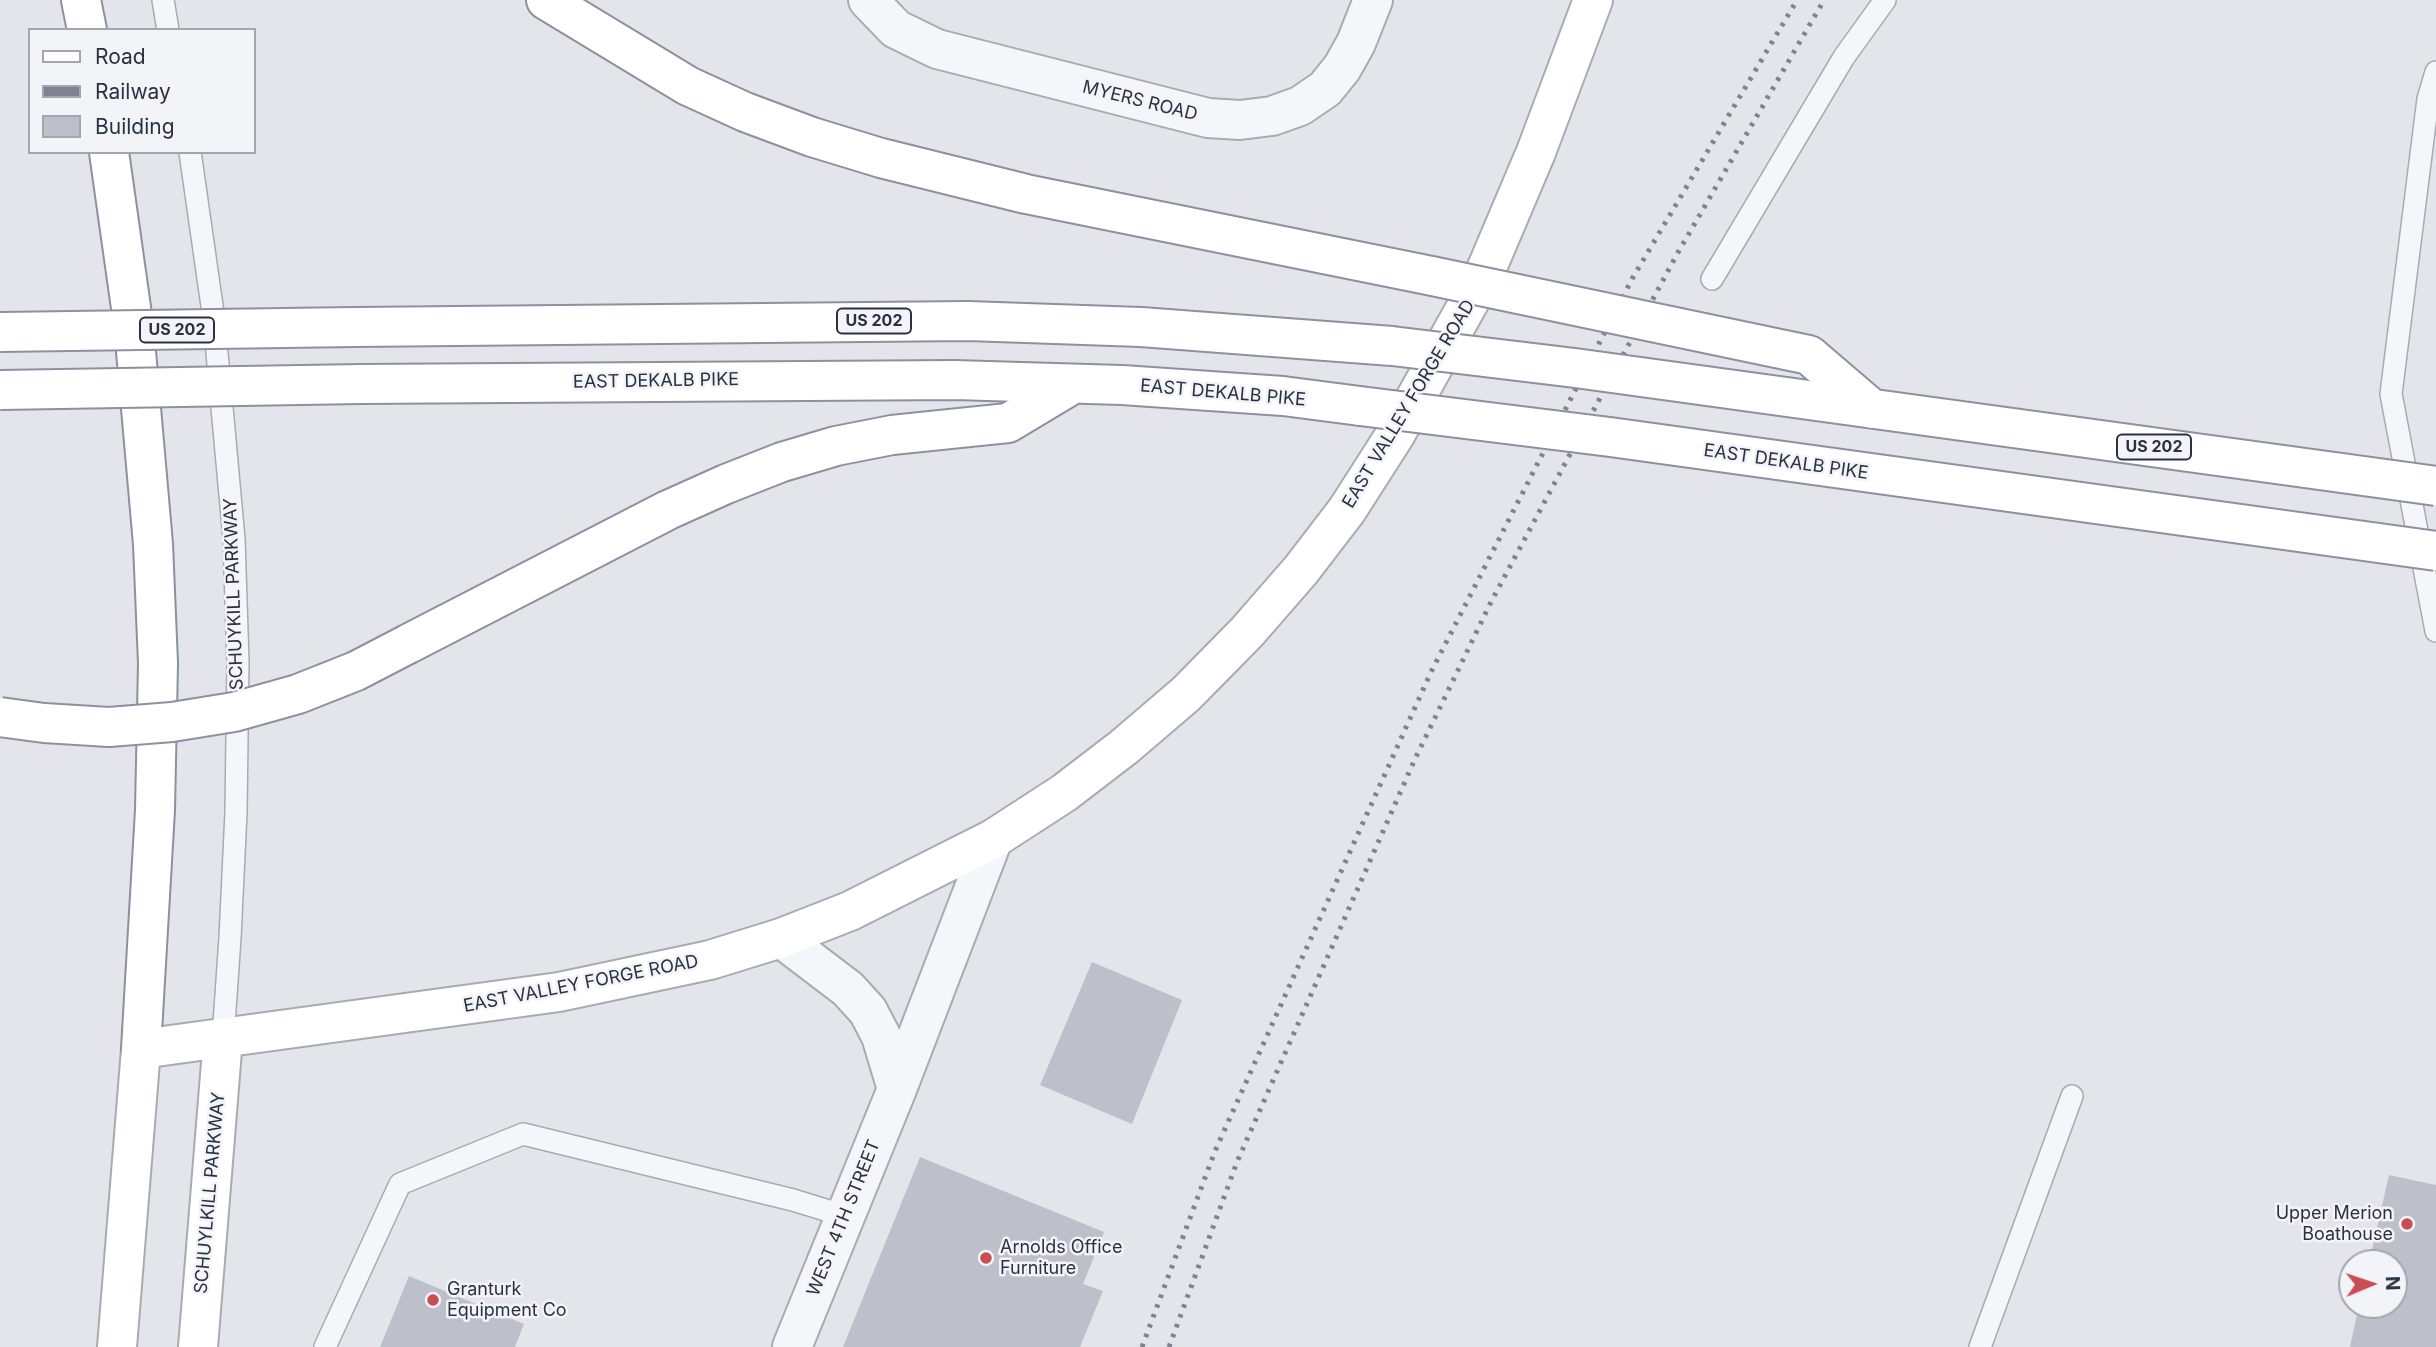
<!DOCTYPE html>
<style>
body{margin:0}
#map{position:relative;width:2436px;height:1347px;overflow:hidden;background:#e3e5ea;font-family:Inter,sans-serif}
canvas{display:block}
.legend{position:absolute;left:28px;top:28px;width:228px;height:126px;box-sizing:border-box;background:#f2f4f8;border:2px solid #a2a6af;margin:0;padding:9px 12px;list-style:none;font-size:21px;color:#2b3142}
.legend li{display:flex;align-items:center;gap:14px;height:35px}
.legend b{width:35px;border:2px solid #a2a6af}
.north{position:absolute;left:2338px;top:1249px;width:70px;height:70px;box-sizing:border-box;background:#f2f4f8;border:2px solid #a2a6af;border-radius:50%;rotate:88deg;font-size:19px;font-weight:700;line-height:28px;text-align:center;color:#2b3142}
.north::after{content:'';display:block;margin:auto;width:24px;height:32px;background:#c94e53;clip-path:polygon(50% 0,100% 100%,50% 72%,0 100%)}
</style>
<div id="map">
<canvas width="2436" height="1347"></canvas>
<ul class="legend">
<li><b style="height:9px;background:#fff"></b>Road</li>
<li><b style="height:9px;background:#7d8393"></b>Railway</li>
<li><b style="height:19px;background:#bdc0ca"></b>Building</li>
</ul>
<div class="north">N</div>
</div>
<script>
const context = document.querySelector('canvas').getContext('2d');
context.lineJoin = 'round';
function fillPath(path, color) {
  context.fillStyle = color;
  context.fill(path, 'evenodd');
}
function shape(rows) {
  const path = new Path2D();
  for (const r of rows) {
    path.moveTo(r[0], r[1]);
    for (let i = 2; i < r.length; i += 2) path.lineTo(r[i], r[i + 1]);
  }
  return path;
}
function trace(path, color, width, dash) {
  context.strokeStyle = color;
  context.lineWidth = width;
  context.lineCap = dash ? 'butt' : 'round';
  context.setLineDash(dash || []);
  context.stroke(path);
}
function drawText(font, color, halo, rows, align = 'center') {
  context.font = font + ' Inter,sans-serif';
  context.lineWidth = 5;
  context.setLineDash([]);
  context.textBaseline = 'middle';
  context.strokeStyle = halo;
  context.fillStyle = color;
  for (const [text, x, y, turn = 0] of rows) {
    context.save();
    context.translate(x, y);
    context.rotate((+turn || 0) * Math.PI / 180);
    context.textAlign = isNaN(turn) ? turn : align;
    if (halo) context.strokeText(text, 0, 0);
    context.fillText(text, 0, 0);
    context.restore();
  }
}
const building = shape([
 [1092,962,1182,1000,1132,1124,1040,1085],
 [920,1157,1104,1232,1083,1284,1103,1291,1080,1347,843,1347],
 [2389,1175,2436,1185,2436,1347,2350,1347,2359,1305,2394,1305,2394,1263,2369,1263],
 [409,1276,524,1324,515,1347,380,1347]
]);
const service = shape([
 [163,0,168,30],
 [2436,72,2428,99,2391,394,2436,631],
 [190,152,214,320,234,539,238,662,236,812,230,938,223,1038],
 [1712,279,1844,57,1885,0],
 [325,1347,400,1184,523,1134,793,1200,845,1216],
 [1980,1347,2072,1096]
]);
const minor = shape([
 [868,0,896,29,937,49,1208,118,1240,120,1272,116,1300,106,1325,89,1342,68,1356,43,1373,0],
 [781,938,848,989,868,1011,881,1036,897,1089],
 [792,1347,897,1089,993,839]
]);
const secondary = shape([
 [117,1347,141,1049,559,992,710,960,781,938,850,911,993,839,1064,793,1124,747,1186,694,1247,632,1301,570,1347,510,1395,435,1483,277,1536,152,1593,0],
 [198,1347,223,1038]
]);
const trunk = shape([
 [81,0,87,30],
 [546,0,688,86,745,112,812,137,881,158,1026,194,1432,276],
 [109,152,134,329,153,544,158,663,155,810,141,1049],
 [355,327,968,321,1141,327,1392,346],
 [361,384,954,380,1122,385,1283,396,1360,406],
 [408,644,668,510,726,484,782,462,836,446,892,435,1008,423,1073,384]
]);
const rail = shape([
 [1142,1347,1215,1151,1431,672,1632,279,1797,0],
 [1169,1347,1237,1162,1415,759,1491,602,1676,256,1824,0]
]);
const trunkBridge = shape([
 [1432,276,1809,355,1872,409],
 [0,332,355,327],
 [1392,346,1575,368,2436,486],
 [0,390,361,384],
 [1360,406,1610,437,2436,551],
 [0,717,44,723,109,727,172,722,234,712,298,694,356,671,408,644]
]);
const markers = [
 [2407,1224,7,"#c94e53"],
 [986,1258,7,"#c94e53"],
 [433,1300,7,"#c94e53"]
];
const shields = [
 [874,321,74],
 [177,330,74],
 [2154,447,74]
];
const shieldNames = [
 ["US 202",874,321],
 ["US 202",177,330],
 ["US 202",2154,447]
];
const streetNames = [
 ["MYERS ROAD",1140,101,14],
 ["EAST DEKALB PIKE",656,381,-1],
 ["EAST DEKALB PIKE",1223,393,5],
 ["EAST VALLEY FORGE ROAD",1409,404,-59],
 ["EAST DEKALB PIKE",1786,462,8],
 ["SCHUYKILL PARKWAY",234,594,-92],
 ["EAST VALLEY FORGE ROAD",581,984,-11],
 ["SCHUYLKILL PARKWAY",210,1193,-85],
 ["WEST 4TH STREET",844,1218,-68]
];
const poiNames = [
 ["Upper Merion",2393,1214,"right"],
 ["Boathouse",2393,1235,"right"],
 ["Arnolds Office",1000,1248],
 ["Furniture",1000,1269],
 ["Granturk",447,1290],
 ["Equipment Co",447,1311]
];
fillPath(building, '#bdc0ca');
trace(service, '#a8abb4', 24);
trace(minor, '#a8abb4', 42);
trace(secondary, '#a8abb4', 42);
trace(trunk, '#8b91a0', 42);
trace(service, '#f5f6f9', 21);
trace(minor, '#f5f6f9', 38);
trace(secondary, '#fff', 38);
trace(trunk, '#fff', 38);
trace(rail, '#7d8393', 5, [3.5, 7]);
trace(trunkBridge, '#8b91a0', 42, []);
trace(trunkBridge, '#fff', 38);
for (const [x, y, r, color] of markers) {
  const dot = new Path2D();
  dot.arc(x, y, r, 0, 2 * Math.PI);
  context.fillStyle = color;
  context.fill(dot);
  trace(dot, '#f2f4f8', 2.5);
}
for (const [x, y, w] of shields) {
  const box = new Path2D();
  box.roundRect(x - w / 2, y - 12.5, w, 25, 5);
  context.fillStyle = '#f2f4f8';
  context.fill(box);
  trace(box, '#2b3142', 2);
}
drawText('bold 16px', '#2b3142', null, shieldNames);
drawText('18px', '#2b3142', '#f2f4f8', streetNames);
drawText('18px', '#2b3142', '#f2f4f8', poiNames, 'left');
</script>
